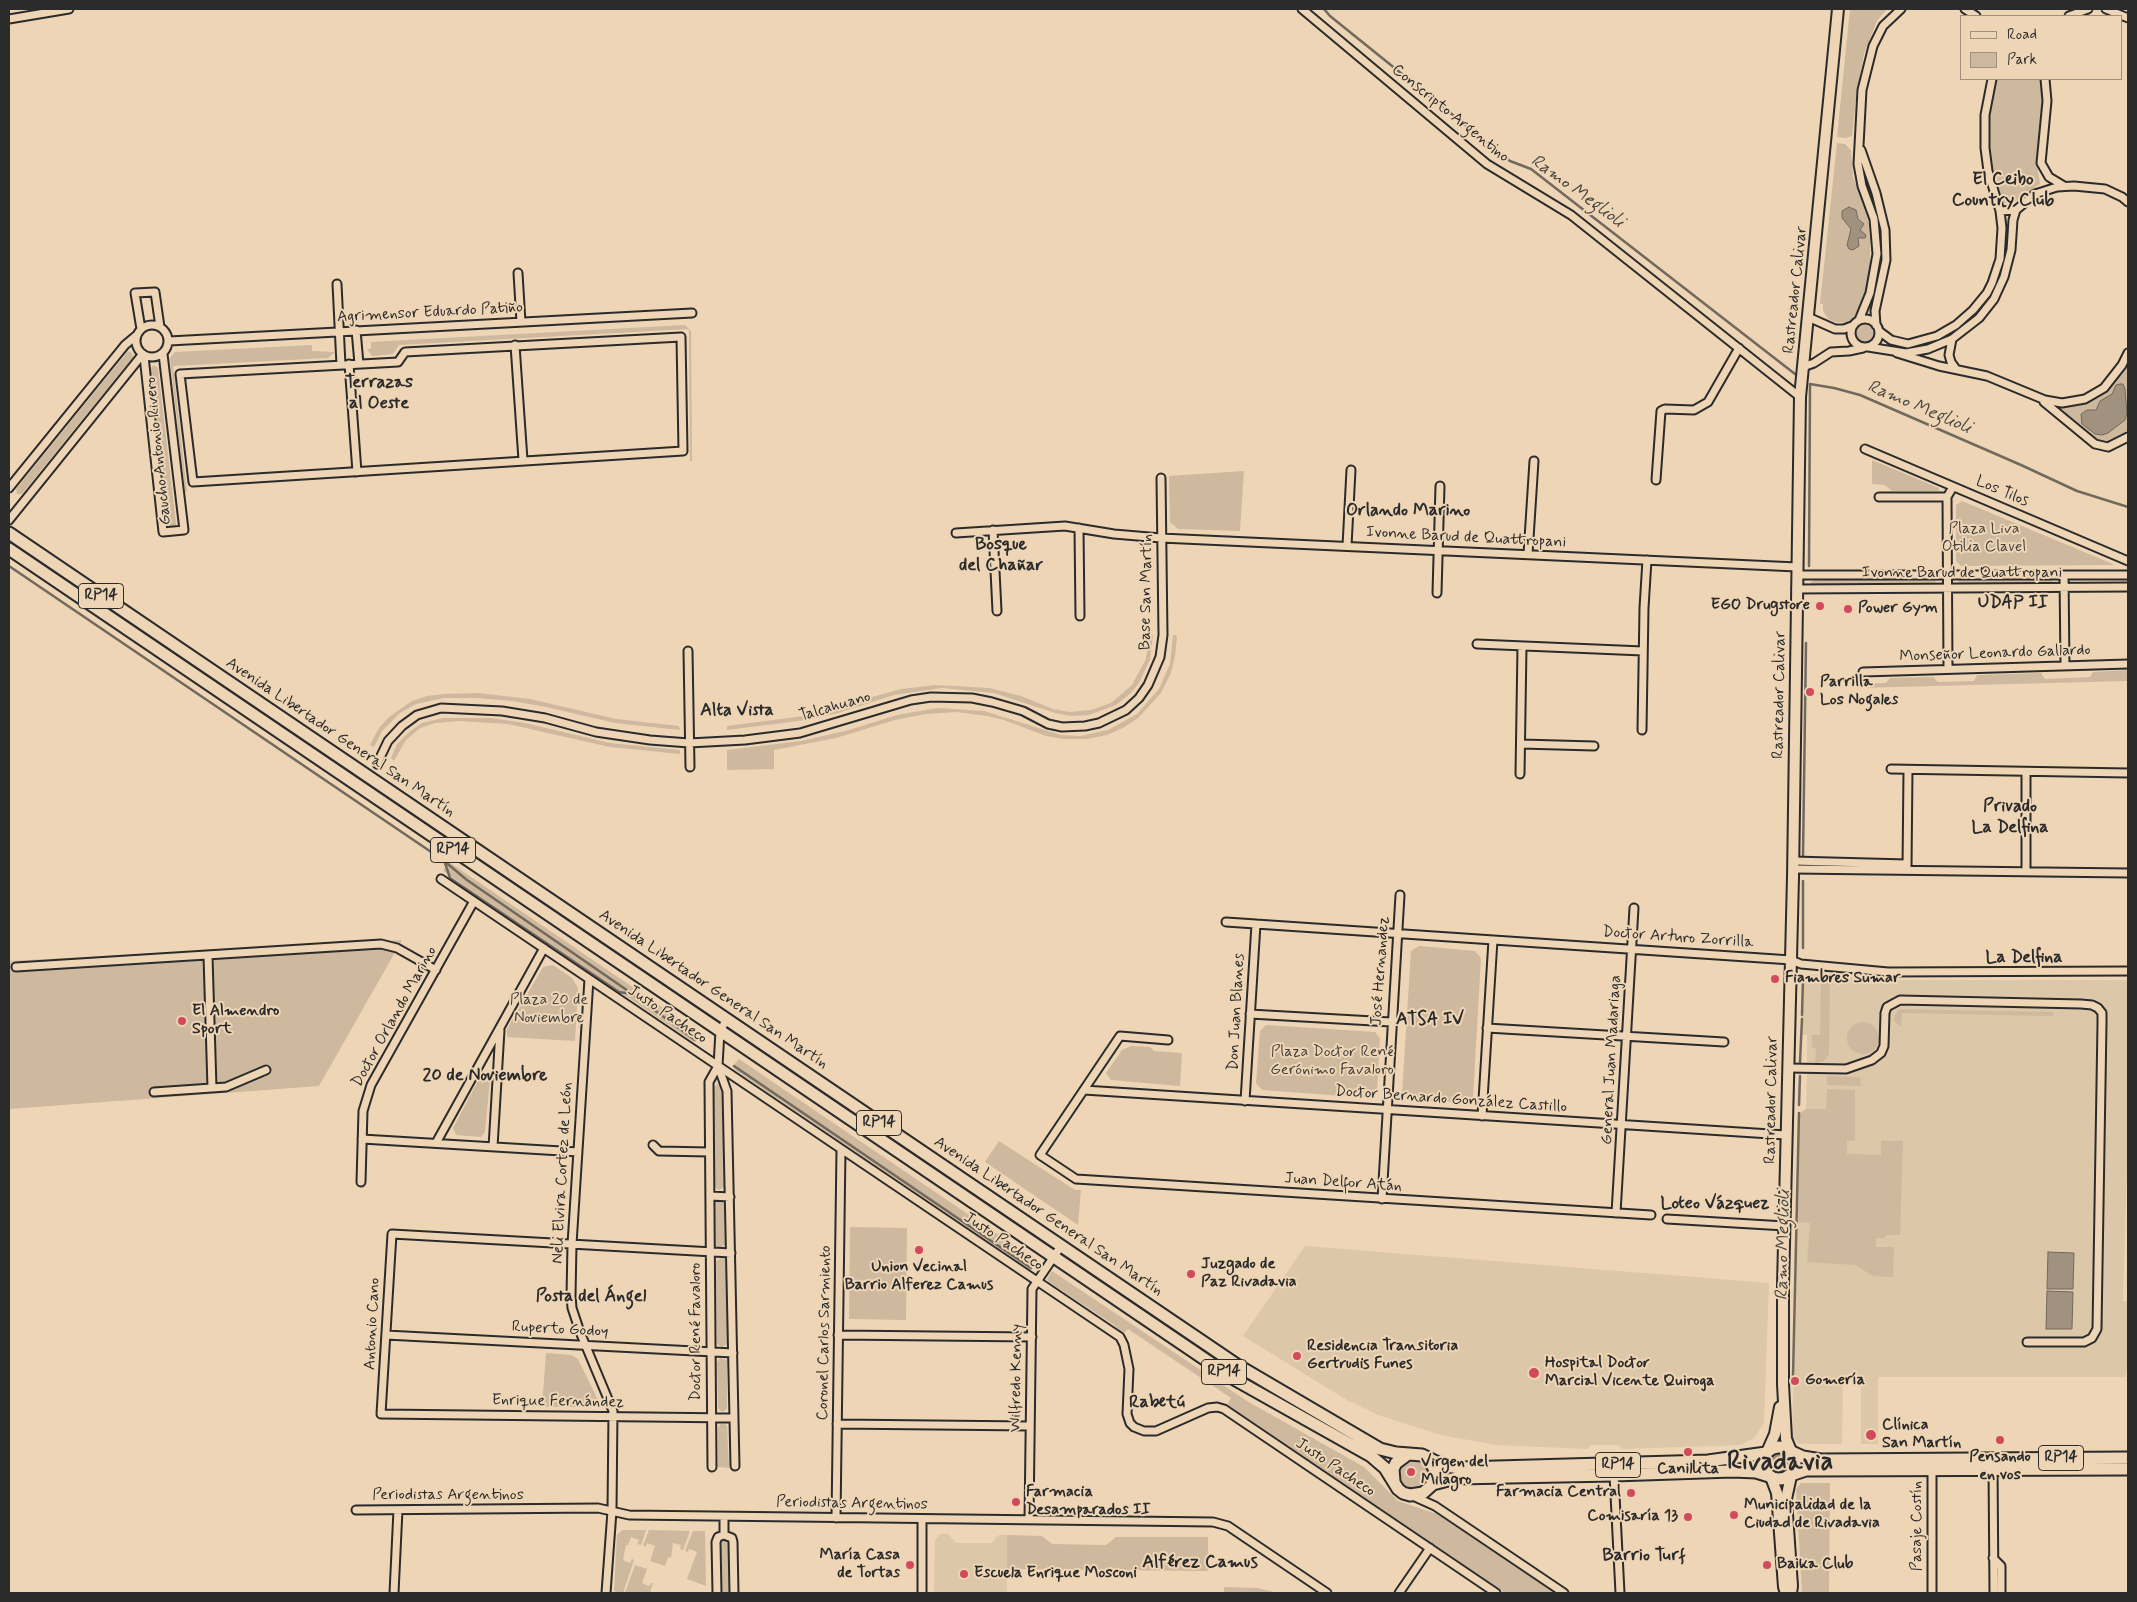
<!DOCTYPE html>
<meta charset="utf-8">
<style>
body{margin:0}
#map{position:relative;width:2137px;height:1602px;overflow:hidden;background:#edd5b5;font-family:Mynerve,sans-serif}
canvas{display:block}
.frame{position:absolute;inset:0;border:10px solid #2b2b2b;pointer-events:none}
.legend{position:absolute;left:1960px;top:15px;width:162px;height:65px;box-sizing:border-box;background:#edd5b5;border:1px solid #9f917e;margin:0;padding:6px 9px;list-style:none;font-size:15px;color:#2b2b2b}
.legend li{display:flex;align-items:center;gap:10px;height:25px}
.legend b{width:25px;border:1px solid #9f917e}
</style>
<div id="map">
<canvas width="2137" height="1602"></canvas>
<div class="frame"></div>
<ul class="legend">
<li><b style="height:6px;background:#edd5b5"></b>Road</li>
<li><b style="height:14px;background:#ceb99f"></b>Park</li>
</ul>
</div>
<script>
const context = document.querySelector('canvas').getContext('2d');
context.lineJoin = 'round';
function fillPath(path, color) {
  context.fillStyle = color;
  context.fill(path, 'evenodd');
}
function shape(rows) {
  const path = new Path2D();
  for (const r of rows) {
    if (r.length === 3) {
      path.moveTo(r[0] + r[2], r[1]);
      path.arc(r[0], r[1], r[2], 0, 2 * Math.PI);
      continue;
    }
    path.moveTo(r[0], r[1]);
    for (let i = 2; i < r.length; i += 2) path.lineTo(r[i], r[i + 1]);
  }
  return path;
}
function trace(path, color, width, dash) {
  context.strokeStyle = color;
  context.lineWidth = width;
  context.lineCap = dash ? 'butt' : 'round';
  context.setLineDash(dash || []);
  context.stroke(path);
}
function drawText(font, color, halo, rows, align = 'center') {
  context.font = font + ' Mynerve,sans-serif';
  context.lineWidth = 4;
  context.setLineDash([]);
  context.textBaseline = 'middle';
  context.strokeStyle = halo;
  context.fillStyle = color;
  for (const [text, x, y, turn = 0] of rows) {
    context.save();
    context.translate(x, y);
    context.rotate((+turn || 0) * Math.PI / 180);
    context.textAlign = isNaN(turn) ? turn : align;
    if (halo) context.strokeText(text, 0, 0);
    context.fillText(text, 0, 0);
    context.restore();
  }
}
const built = shape([
 [1809,974,1886,980,2128,980,2128,1130,2123,1301,2128,1301,2128,1372,2126,1372,2126,1377,1878,1377,1878,1444,1861,1444,1861,1377,1843,1376,1842,1444,1799,1444,1792,1437,1800,1114,1806,1109,1807,1076,1807,1035,1802,1035,1803,979],
 [1305,1246,1769,1283,1764,1423,1754,1438,1741,1445,1623,1449,1618,1445,1591,1445,1588,1449,1496,1445,1441,1435,1378,1415,1347,1400,1243,1336],
 [940,1534,948,1534,956,1543,991,1543,999,1535,1007,1535,1007,1593,934,1593,935,1540]
]);
const green = shape([
 [1850,9,1887,9,1877,21,1864,54,1857,90,1852,136,1846,138,1837,137],
 [1997,79,2041,79,2042,122,2036,158,2040,184,2012,204,2004,203,1998,194,1989,154,1989,117],
 [1837,143,1845,144,1851,150,1853,176,1868,220,1870,240,1870,267,1866,289,1859,309,1849,323,1835,322,1828,319,1823,311,1823,304,1820,304],
 [1865,333,10],
 [685,325,691,331,692,461,690,461,689,329,399,345,393,354,372,356,367,349,371,349,371,342],
 [312,345,312,351,335,352,328,358,173,366,187,492,185,492,170,358,175,352],
 [128,351,132,353,133,357,22,494,17,494,16,489],
 [2128,362,2128,430,2123,437,2108,442,2098,440,2060,410,2062,407,2087,403,2102,394,2121,374],
 [154,365,158,368,177,532,170,533,150,369],
 [1872,460,1939,488,1939,491,1892,491,1885,485,1872,484],
 [1244,471,1240,531,1178,529,1170,522,1169,476],
 [1962,501,2113,564,2113,565,1961,566,1956,561,1956,505],
 [9,538,182,657,180,659,9,544],
 [1934,579,1936,582,1934,584,1814,585,1810,583,1814,580],
 [1959,579,2051,579,2053,581,2051,583,1962,584,1958,583],
 [1149,635,1153,635,1150,659,1139,683,1131,693,1116,705,1089,715,1071,716,1055,713,994,693,942,688,894,695,838,713,806,720,727,730,727,726,804,716,901,689,936,685,989,688,1021,696,1053,709,1069,712,1091,710,1111,703,1132,685,1146,659],
 [1173,635,1176,635,1177,637,1175,656,1171,673,1161,693,1138,718,1123,728,1107,735,1087,739,1063,739,1046,736,1004,720,987,716,957,712,926,714,895,720,836,738,774,750,774,769,727,770,727,750,801,741,849,730,897,715,937,708,984,711,1061,735,1080,736,1108,730,1137,714,1159,689,1170,664],
 [2128,670,2128,681,1857,688,1857,684,1886,683,1890,678,1933,677,1938,682,1974,681,1977,675,2041,673,2045,679,2090,677,2093,672],
 [203,671,482,859,480,862,202,674],
 [478,693,530,699,616,719,679,726,680,730,615,723,546,707,512,701,478,698,444,698,416,704,400,713,382,731,374,747,370,745,379,728,389,717,412,701,427,696,444,694],
 [443,718,491,718,525,723,610,743,680,750,680,754,610,747,508,724,459,721,435,723,420,728,406,740,394,761,391,758,397,744,409,732,422,723],
 [486,861,673,988,671,992,483,865],
 [449,862,700,1033,699,1038,694,1042,692,1041,443,871],
 [402,940,319,1086,9,1109,9,961],
 [1419,946,1475,951,1481,958,1473,1098,1467,1103,1407,1100,1402,1094,1411,951],
 [553,965,572,978,578,988,575,1041,507,1037,507,1029,543,967],
 [1821,975,1830,976,1829,1054,1824,1061,1815,1064,1816,1048,1812,1048,1812,1035,1820,1035],
 [1899,1009,2052,1012,2054,1014,2052,1016,1902,1013,1901,1027,1894,1021,1895,1015],
 [1863,1038,16],
 [1266,1025,1375,1032,1380,1038,1377,1091,1371,1098,1262,1090,1256,1083,1260,1031],
 [1131,1046,1150,1047,1154,1051,1182,1053,1180,1086,1111,1080,1106,1073,1122,1050],
 [766,1051,1013,1219,1026,1229,1024,1232,763,1054],
 [739,1059,1037,1261,1036,1266,1030,1270,735,1070,733,1066],
 [485,1074,488,1076,490,1079,485,1132,481,1137,456,1135,453,1128,481,1075],
 [1827,1076,1860,1077,1861,1086,1827,1085],
 [718,1084,722,1089,724,1187,719,1190,715,1187,714,1087],
 [1827,1089,1855,1090,1855,1141,1847,1141,1847,1154,1881,1155,1881,1141,1903,1141,1900,1235,1886,1235,1885,1238,1876,1238,1876,1247,1894,1247,1893,1277,1873,1276,1855,1265,1807,1262,1810,1223,1798,1222,1800,1113,1806,1109,1826,1109],
 [999,1141,1075,1190,1081,1190,1078,1225,985,1162],
 [719,1200,724,1203,725,1245,720,1248,716,1246,715,1203],
 [850,1227,907,1228,906,1320,849,1319],
 [721,1258,725,1259,727,1262,727,1344,722,1347,717,1344,716,1261],
 [1052,1271,1247,1401,1364,1467,1398,1501,1437,1514,1555,1593,1505,1593,1227,1405,1231,1398,1128,1329,1123,1334,1114,1325,1049,1282,1047,1279],
 [1088,1272,1105,1280,1368,1448,1251,1385,1087,1274],
 [546,1353,571,1355,578,1359,598,1400,594,1407,542,1407],
 [720,1358,727,1360,727,1409,722,1412,718,1408,717,1362],
 [720,1424,725,1424,727,1426,729,1468,718,1467,718,1428],
 [1414,1474,15],
 [1801,1483,1830,1483,1829,1593,1802,1593,1796,1489],
 [622,1530,646,1530,641,1545,637,1544,639,1540,631,1537,628,1545,626,1545,623,1560,630,1563,632,1559,634,1560,623,1593,619,1593,614,1591,617,1535],
 [649,1530,690,1531,683,1550,680,1549,681,1545,673,1543,671,1558,668,1557,665,1566,650,1561,655,1546,647,1543,646,1547,643,1546],
 [693,1531,705,1531,706,1586,687,1579,697,1552,689,1549,688,1552,685,1551],
 [1007,1535,1042,1536,1052,1544,1106,1545,1116,1537,1208,1537,1208,1571,1007,1569],
 [724,1540,730,1544,730,1593,722,1593,721,1545],
 [635,1565,647,1569,642,1583,649,1586,651,1583,653,1583,650,1593,635,1592,625,1593],
 [1224,1587,1258,1588,1273,1592,1224,1593]
]);
const water = shape([
 [1849,207,1856,210,1858,219,1864,224,1860,230,1866,235,1865,238,1858,238,1859,246,1853,250,1849,249,1847,245,1851,229,1842,218,1842,211,1849,207],
 [2120,384,2123,384,2125,389,2127,413,2125,420,2108,433,2102,435,2095,434,2082,424,2081,414,2087,410,2096,410,2100,401,2112,394,2116,385,2120,384],
 [2048,1252,2074,1253,2073,1289,2047,1289,2048,1252],
 [2047,1291,2073,1292,2072,1329,2046,1329,2047,1291],
 [1781,1463,10]
]);
const stream = shape([
 [1324,9,1330,16,1510,161,1531,169,1795,374],
 [9,566,443,860,467,880,634,995,695,1040],
 [1809,566,1810,384,1834,388,1860,395,2021,465,2077,491,2128,507],
 [1803,856,1806,643],
 [445,863,450,878,619,992,631,994],
 [1803,948,1803,881],
 [1802,1015,1803,979],
 [1800,1062,1802,1019],
 [734,1066,1031,1268],
 [1799,1105,1800,1076],
 [1793,1376,1799,1113]
]);
const street = shape([
 [1302,9,1487,164,1571,215,1800,397],
 [1965,9,1976,16],
 [2106,9,2128,18],
 [2069,16,2088,9],
 [9,19,69,9],
 [2045,79,2047,101,2041,163,2049,177,2064,186],
 [1861,150,1876,193,1885,230,1886,260,1875,311,1876,325],
 [2000,211,2016,210,2035,194,2057,187,2074,186,2105,189,2122,197,2128,202],
 [518,273,521,322],
 [337,284,341,365],
 [1808,317,1835,329,1844,329,1852,326],
 [1865,333,14],
 [1859,320,1870,293,1877,254,1874,219,1862,186,1858,164,1862,90,1873,46,1883,26,1901,9],
 [152,341,16],
 [141,329,135,293,155,292,160,327],
 [356,330,359,364],
 [1879,331,1891,340,1908,344,1937,336,1956,325,1973,310,1987,293,1992,283,2000,259,2002,228,2000,211,1988,171,1985,148,1985,115,1992,79],
 [681,337,683,451,193,482,180,374,398,362,405,352,681,337],
 [1952,339,1949,355,1951,362,1956,369],
 [169,341,692,313],
 [515,345,523,460],
 [1868,347,1906,353,1928,349,1952,339,1979,318,1994,299,2004,277,2011,250,2013,220,2016,210],
 [1897,353,1939,366,1987,376,2045,400,2062,403,2085,399,2104,388,2122,365,2128,353],
 [144,356,163,532,184,530,163,354],
 [349,364,357,472],
 [1803,367,1814,363,1831,352,1849,351,1863,348],
 [2044,402,2095,444,2108,447,2128,437],
 [1865,449,2128,561],
 [1656,480,1661,411,1665,409,1694,410,1708,402,1739,348],
 [9,488,125,345,137,335],
 [1879,497,1947,497],
 [9,520,142,355],
 [1079,528,1080,616],
 [993,530,997,611],
 [956,533,1065,526,1114,534,1161,538,1797,567],
 [1347,546,1351,470],
 [1528,554,1534,461],
 [1797,575,2128,575],
 [2064,575,2065,666],
 [1796,589,2128,587],
 [1437,593,1440,486],
 [1477,644,1643,651],
 [688,651,690,767],
 [1948,669,1947,497,1953,487],
 [1863,672,2128,664],
 [1642,730,1644,608,1647,560],
 [1521,744,1594,746],
 [377,764,388,741,402,726,417,715,441,708,502,711,545,718,596,732,650,740,689,743,745,740,800,733,911,700,931,697,972,698,992,702,1023,711,1048,724,1062,727,1085,726,1099,723,1126,710,1139,698,1148,685,1160,657,1163,635,1161,478],
 [1891,769,2128,773],
 [1520,774,1522,646],
 [1793,861,1907,864],
 [1907,868,1908,770],
 [1793,869,2128,873],
 [2026,872,2026,772],
 [441,879,1120,1337,1124,1345,1129,1369,1127,1414,1130,1423,1134,1427,1144,1431,1156,1431,1208,1408,1217,1407,1224,1409,1496,1593],
 [1226,922,1791,960,1801,964,1888,972,2128,971],
 [208,956,212,1088],
 [16,967,381,944,397,948,436,970],
 [589,979,572,1244,571,1296,572,1308,580,1332,613,1411,612,1511,606,1593],
 [1250,1014,1391,1022],
 [727,1019,720,1031,718,1066,727,1091,735,1466],
 [1487,1028,1724,1042],
 [1168,1040,1120,1036,1040,1155,1076,1179,1651,1215],
 [1788,1068,1846,1069,1872,1060,1881,1053,1884,1046,1885,1013,1887,1007,1900,1000,2081,1004,2092,1005,2098,1008,2102,1013,2102,1023,2097,1329,2092,1338,2084,1342,2027,1342],
 [1084,1090,1786,1135],
 [154,1092,226,1087,266,1070],
 [1245,1101,1256,924],
 [1482,1116,1493,940],
 [362,1139,578,1152],
 [436,1143,544,948],
 [653,1145,659,1151,709,1152],
 [493,1147,500,1030],
 [361,1182,363,1111,371,1085,474,901],
 [710,1196,730,1197],
 [1382,1199,1400,895],
 [1616,1213,1634,908],
 [1667,1219,1785,1226],
 [731,1253,392,1234,381,1414,734,1418],
 [386,1335,733,1353],
 [838,1335,1032,1337],
 [837,1424,1030,1426],
 [1993,1466,1994,1593],
 [712,1467,709,1082,718,1066],
 [1614,1475,1620,1593],
 [1415,1497,1435,1506,1564,1593],
 [356,1510,598,1508,629,1515,1213,1522,1228,1526,1327,1593],
 [724,1517,724,1535],
 [836,1518,841,1149],
 [1029,1520,1032,1289,1061,1246],
 [1993,1558,2001,1566,2001,1593],
 [394,1593,398,1510],
 [717,1593,716,1542,718,1537,724,1535,732,1538,733,1542,734,1593],
 [922,1593,922,1519],
 [1399,1593,1430,1548],
 [1932,1593,1932,1467]
]);
const secondary = shape([
 [1791,1451,1786,1439,1783,1384,1783,1285,1793,877,1800,397,1838,9],
 [1767,1452,1775,1434,1780,1407],
 [1791,1476,1786,1499,1792,1586,1791,1593],
 [1771,1477,1777,1493,1784,1587,1786,1593]
]);
const primary = shape([
 [9,533,1237,1365,1380,1449,1396,1453,1422,1455,1444,1466,1462,1468,1708,1461,1766,1453],
 [9,549,1234,1379,1371,1456,1385,1468,1398,1489,1403,1493,1410,1495,1423,1493,1433,1484,1435,1470,1428,1458],
 [1779,1463,16],
 [1792,1452,1803,1457,1821,1460,2128,1458],
 [1791,1475,1806,1470,2128,1469],
 [1394,1481,1393,1469,1396,1463,1408,1454],
 [1433,1484,1456,1478,1614,1475,1733,1471,1756,1472,1769,1476]
]);
const markers = [
 [1820,606,5,"#d1495b"],
 [1848,609,5,"#d1495b"],
 [1810,692,5,"#d1495b"],
 [1775,979,5,"#d1495b"],
 [182,1021,5,"#d1495b"],
 [919,1250,5,"#d1495b"],
 [1191,1274,5,"#d1495b"],
 [1297,1356,5,"#d1495b"],
 [1534,1373,6,"#d1495b"],
 [1795,1381,5,"#d1495b"],
 [1871,1435,6,"#d1495b"],
 [2000,1440,5,"#d1495b"],
 [1688,1452,5,"#d1495b"],
 [1411,1472,5,"#d1495b"],
 [1631,1493,5,"#d1495b"],
 [1016,1502,5,"#d1495b"],
 [1734,1515,5,"#d1495b"],
 [1688,1517,5,"#d1495b"],
 [910,1565,5,"#d1495b"],
 [1767,1565,5,"#d1495b"],
 [964,1574,5,"#d1495b"]
];
const shields = [
 [101,596,45],
 [453,850,45],
 [879,1123,45],
 [1224,1372,45],
 [2061,1458,45],
 [1618,1465,45]
];
const shieldNames = [
 ["RP14",101,596],
 ["RP14",453,850],
 ["RP14",879,1123],
 ["RP14",1224,1372],
 ["RP14",2061,1458],
 ["RP14",1618,1465]
];
const streetNames = [
 ["Conscripto Argentino",1450,114,39],
 ["Rastreador Calivar",1796,290,-84],
 ["Agrimensor Eduardo Patiño",430,313,-3],
 ["Gaucho Antonio Rivero",159,451,-96],
 ["Los Tilos",2002,492,23],
 ["Ivonne Barud de Quattropani",1466,538,3],
 ["Ivonne Barud de Quattropani",1962,574],
 ["Base San Martín",1147,592,-89],
 ["Monseñor Leonardo Gallardo",1995,654,-2],
 ["Rastreador Calivar",1780,695,-89],
 ["Talcahuano",835,707,-16],
 ["Avenida Libertador General San Martín",340,738,34],
 ["Doctor Arturo Zorrilla",1678,938,4],
 ["José Hernandez",1381,971,-86],
 ["Avenida Libertador General San Martín",713,990,34],
 ["Don Juan Blanes",1237,1012,-87],
 ["Justo Pacheco",667,1015,34],
 ["Doctor Orlando Marino",395,1017,-61],
 ["General Juan Madariaga",1612,1060,-87],
 ["Doctor Bernardo González Castillo",1451,1100,4],
 ["Rastreador Calivar",1772,1100,-89],
 ["Neli Elvira Cortez de León",563,1173,-87],
 ["Juan Delfor Atán",1343,1183,4],
 ["Avenida Libertador General San Martín",1048,1217,34],
 ["Justo Pacheco",1003,1242,34],
 ["Antonio Cano",373,1324,-87],
 ["Ruperto Godoy",560,1330,3],
 ["Doctor René Favaloro",697,1332,-90],
 ["Coronel Carlos Sarmiento",825,1333,-89],
 ["Wilfredo Kenny",1017,1378,-89],
 ["Enrique Fernández",558,1402,1],
 ["Justo Pacheco",1335,1468,34],
 ["Periodistas Argentinos",448,1496],
 ["Periodistas Argentinos",852,1504,1],
 ["Pasaje Costín",1918,1526,-90]
];
const parkNames = [
 ["Plaza Liva",1984,530],
 ["Otilia Clavel",1984,548],
 ["Plaza 20 de",549,1001],
 ["Noviembre",549,1019],
 ["Plaza Doctor René",1332,1053],
 ["Gerónimo Favaloro",1332,1071]
];
const poiNames = [
 ["EGO Drugstore",1810,606,"right"],
 ["Power Gym",1858,609],
 ["Parrilla",1820,683],
 ["Los Nogales",1820,701],
 ["Fiambres Sumar",1785,979],
 ["El Almendro",192,1012],
 ["Sport",192,1030],
 ["Juzgado de",1201,1265],
 ["Paz Rivadavia",1201,1283],
 ["Union Vecinal",919,1268,"center"],
 ["Barrio Alferez Camus",919,1286,"center"],
 ["Residencia Transitoria",1307,1347],
 ["Gertrudis Funes",1307,1365],
 ["Hospital Doctor",1545,1364],
 ["Marcial Vicente Quiroga",1545,1382],
 ["Gomería",1805,1381],
 ["Clínica",1882,1426],
 ["San Martín",1882,1444],
 ["Pensando",2000,1458,"center"],
 ["en vos",2000,1476,"center"],
 ["Virgen del",1421,1463],
 ["Milagro",1421,1481],
 ["Canillita",1688,1470,"center"],
 ["Farmacia",1026,1493],
 ["Desamparados II",1026,1511],
 ["Farmacia Central",1621,1493,"right"],
 ["Municipalidad de la",1744,1506],
 ["Ciudad de Rivadavia",1744,1524],
 ["Comisaría 13",1678,1517,"right"],
 ["María Casa",900,1556,"right"],
 ["de Tortas",900,1574,"right"],
 ["Baika Club",1777,1565],
 ["Escuela Enrique Mosconi",974,1574]
];
const neighbourhoodNames = [
 ["El Ceibo",2003,180],
 ["Country Club",2003,201],
 ["Terrazas",379,383],
 ["al Oeste",379,404],
 ["Orlando Marino",1408,511],
 ["Bosque",1001,545],
 ["del Chañar",1001,566],
 ["UDAP II",2013,603],
 ["Alta Vista",737,711],
 ["Privado",2010,807],
 ["La Delfina",2010,828],
 ["La Delfina",2024,958],
 ["ATSA IV",1430,1020],
 ["20 de Noviembre",485,1076],
 ["Loteo Vázquez",1715,1204],
 ["Posta del Ángel",591,1297],
 ["Rabetú",1157,1403],
 ["Barrio Turf",1644,1556],
 ["Alférez Camus",1200,1563]
];
const waterNames = [
 ["Ramo Meglioli",1577,192,36],
 ["Ramo Meglioli",1919,408,23],
 ["Ramo Meglioli",1784,1245,-89]
];
const townNames = [
 ["Rivadavia",1780,1464]
];
fillPath(built, '#ddc7a9');
fillPath(green, '#ceb99f');
fillPath(water, '#a1927f');
trace(water, '#72695d', 1);
trace(stream, '#72695d', 2.5);
trace(street, '#2b2b2b', 11);
trace(secondary, '#2b2b2b', 14);
trace(primary, '#2b2b2b', 15);
trace(street, '#edd5b5', 7);
trace(secondary, '#edd5b5', 10);
trace(primary, '#edd5b5', 11);
for (const [x, y, r, color] of markers) {
  const dot = new Path2D();
  dot.arc(x, y, r, 0, 2 * Math.PI);
  context.fillStyle = color;
  context.fill(dot);
  trace(dot, '#edd5b5', 2);
}
for (const [x, y, w] of shields) {
  const box = new Path2D();
  box.roundRect(x - w / 2, y - 12.5, w, 25, 4);
  context.fillStyle = '#edd5b5';
  context.fill(box);
  trace(box, '#2b2b2b', 1);
}
drawText('bold 15px', '#2b2b2b', null, shieldNames);
drawText('16px', '#2b2b2b', '#edd5b5', streetNames);
drawText('16px', '#43403c', '#edd5b5', parkNames);
drawText('bold 16px', '#2b2b2b', '#edd5b5', poiNames, 'left');
drawText('bold 18px', '#2b2b2b', '#edd5b5', neighbourhoodNames);
drawText('italic 18px', '#484540', '#edd5b5', waterNames);
drawText('bold 26px', '#2b2b2b', '#edd5b5', townNames);
</script>
